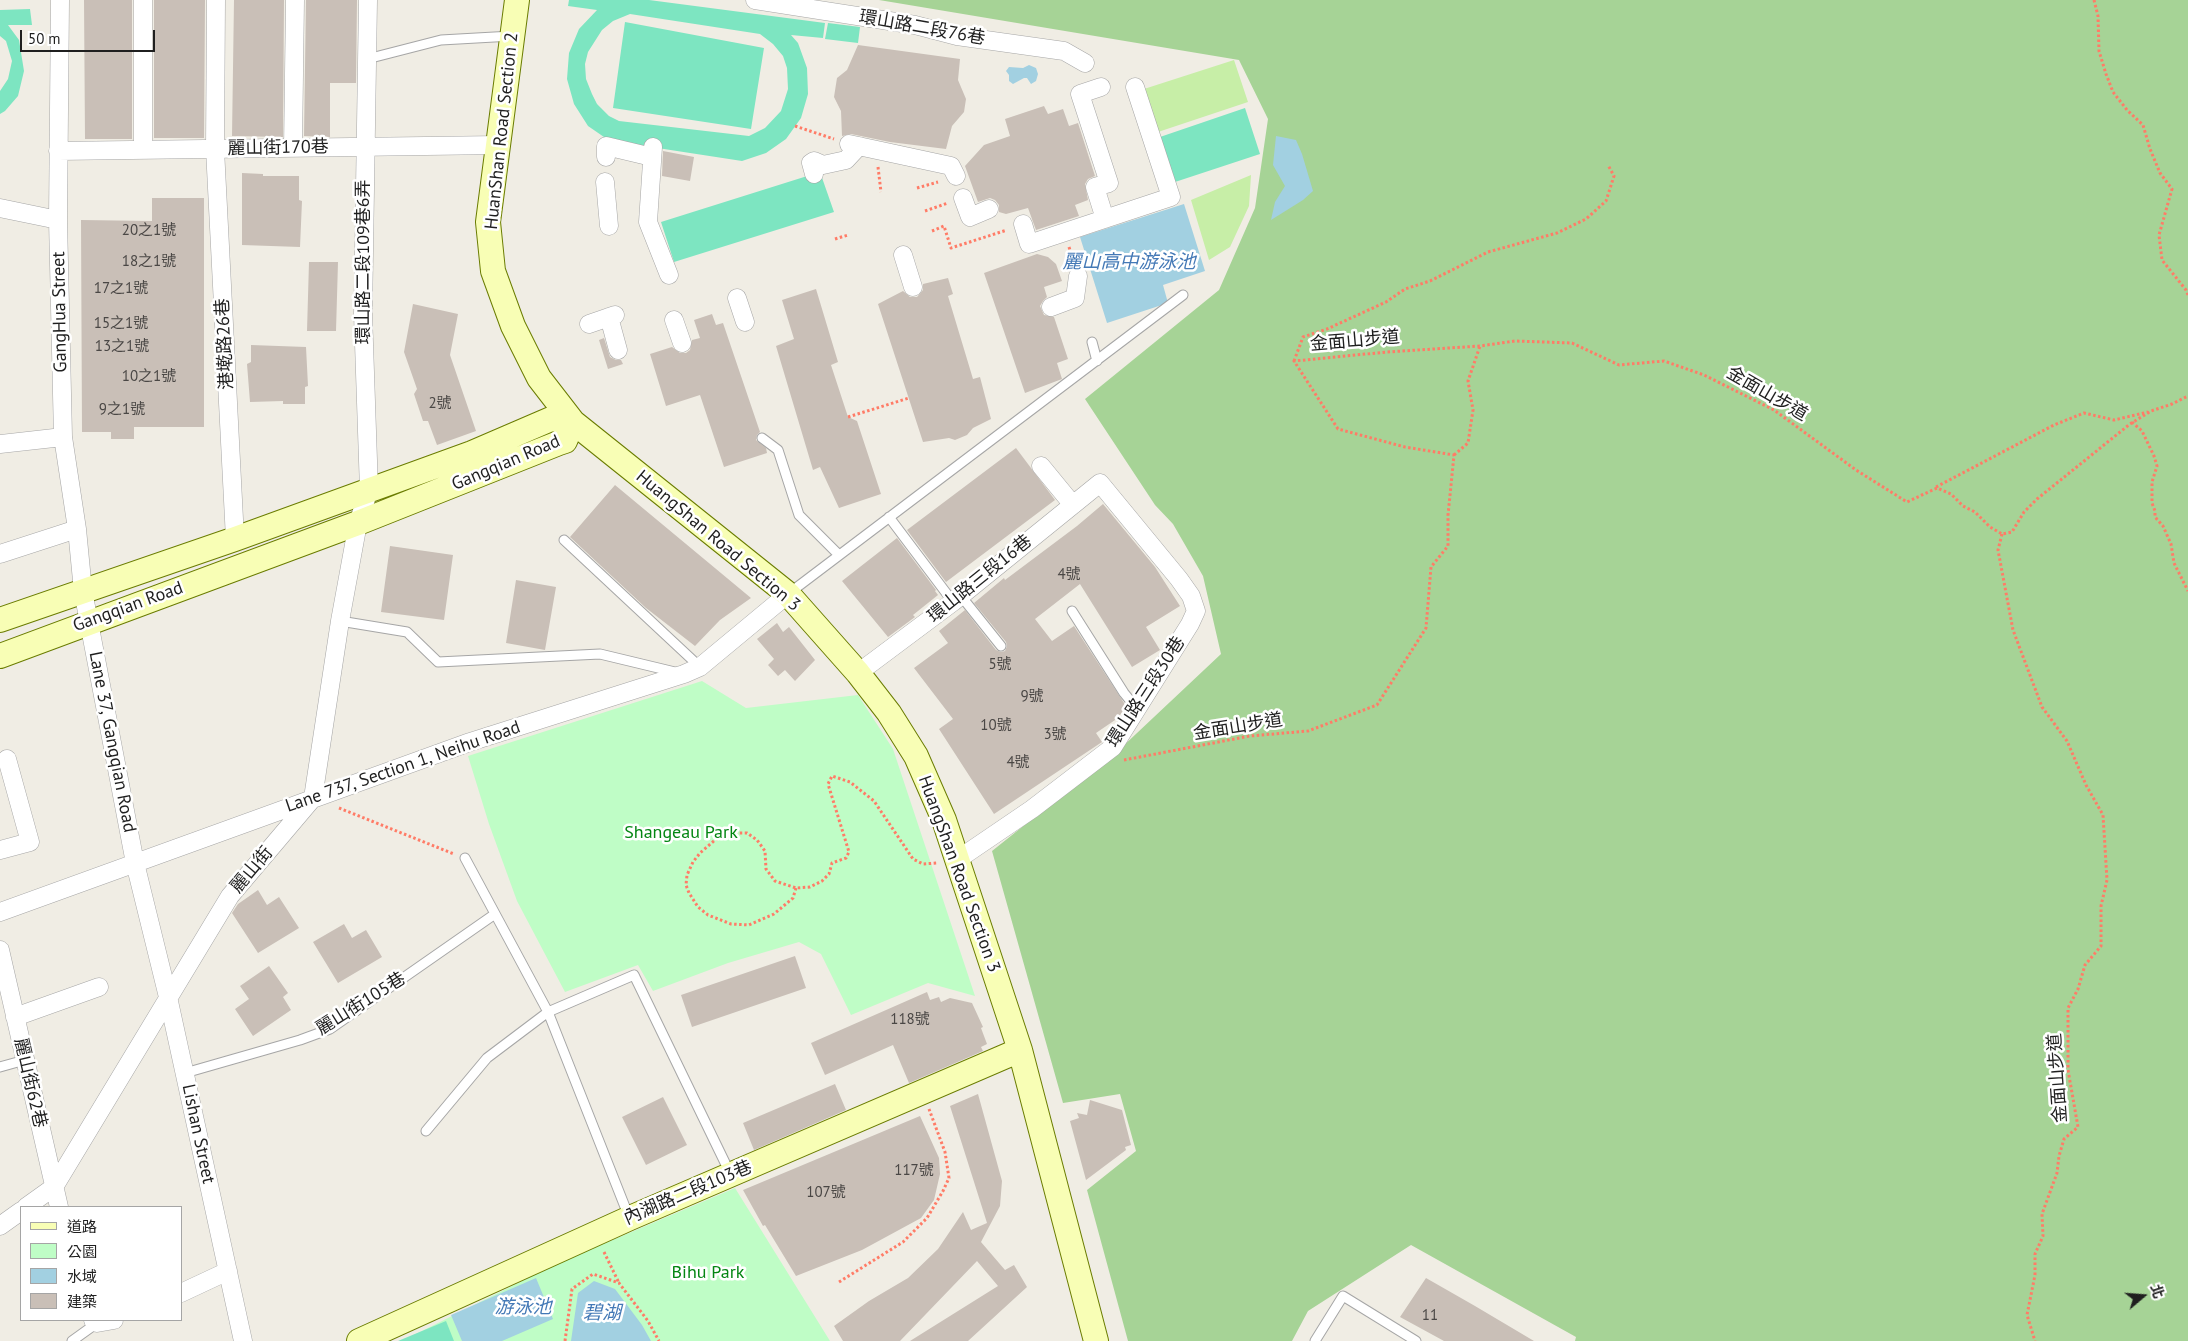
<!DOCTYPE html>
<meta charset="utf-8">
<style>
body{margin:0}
#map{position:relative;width:2188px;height:1341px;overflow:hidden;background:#f0ede4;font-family:"PT Sans","Noto Sans TC",sans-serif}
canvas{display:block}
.legend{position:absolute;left:20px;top:1206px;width:162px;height:115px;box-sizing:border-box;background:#fff;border:1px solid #a5a5a5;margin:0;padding:6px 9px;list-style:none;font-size:15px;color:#1f1f1f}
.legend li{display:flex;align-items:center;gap:10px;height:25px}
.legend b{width:25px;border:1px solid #a5a5a5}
.north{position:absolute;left:2118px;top:1271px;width:50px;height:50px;-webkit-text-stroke:4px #fff;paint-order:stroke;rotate:72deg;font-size:14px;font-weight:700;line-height:20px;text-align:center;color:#1f1f1f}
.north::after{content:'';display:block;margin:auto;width:18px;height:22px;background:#1f1f1f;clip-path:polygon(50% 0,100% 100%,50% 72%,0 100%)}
.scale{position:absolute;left:20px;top:30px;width:135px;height:22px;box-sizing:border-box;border:2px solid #1f1f1f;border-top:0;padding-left:6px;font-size:15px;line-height:18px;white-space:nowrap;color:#1f1f1f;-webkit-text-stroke:4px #fff;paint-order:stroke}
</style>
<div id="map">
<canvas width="2188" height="1341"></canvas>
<ul class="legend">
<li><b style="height:6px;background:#f8feb5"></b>道路</li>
<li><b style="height:14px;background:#bffdc6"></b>公園</li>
<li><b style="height:14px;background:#a2d0e1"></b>水域</li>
<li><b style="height:14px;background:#c9bfb7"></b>建築</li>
</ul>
<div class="north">北</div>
<div class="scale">50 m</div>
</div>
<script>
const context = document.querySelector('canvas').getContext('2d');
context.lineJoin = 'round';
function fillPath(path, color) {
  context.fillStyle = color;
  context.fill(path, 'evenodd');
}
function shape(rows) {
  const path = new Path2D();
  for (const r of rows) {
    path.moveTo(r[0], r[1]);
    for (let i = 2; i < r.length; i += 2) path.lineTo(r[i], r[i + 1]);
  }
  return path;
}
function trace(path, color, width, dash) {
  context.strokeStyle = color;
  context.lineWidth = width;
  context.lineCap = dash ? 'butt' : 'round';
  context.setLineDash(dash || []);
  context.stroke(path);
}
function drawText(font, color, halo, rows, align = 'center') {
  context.font = font + ' "PT Sans","Noto Sans TC",sans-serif';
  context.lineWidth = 5;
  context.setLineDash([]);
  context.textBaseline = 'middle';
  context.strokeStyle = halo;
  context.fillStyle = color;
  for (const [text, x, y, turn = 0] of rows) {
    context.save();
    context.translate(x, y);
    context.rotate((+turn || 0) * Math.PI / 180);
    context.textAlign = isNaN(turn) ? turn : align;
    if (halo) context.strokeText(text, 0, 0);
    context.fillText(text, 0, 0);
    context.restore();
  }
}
const grass = shape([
 [1234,60,1248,102,1158,132,1144,89],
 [1251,175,1249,206,1230,247,1209,260,1191,200]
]);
const forest = shape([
 [879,0,2188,0,2188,1341,1575,1341,1576,1337,1411,1245,1308,1311,1292,1341,1128,1341,1087,1190,1136,1151,1120,1094,1063,1103,992,851,1120,749,1221,654,1203,576,1173,524,1155,505,1085,399,1219,290,1255,208,1268,119,1239,60]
]);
const park = shape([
 [702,681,746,708,858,695,893,749,975,996,928,983,851,1015,821,954,799,942,728,963,653,991,638,965,565,992,517,901,489,824,468,756],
 [735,1188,830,1341,402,1341,556,1264]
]);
const pitch = shape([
 [569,0,649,0,825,23,823,38,791,35,798,43,807,68,808,94,801,118,786,139,766,153,742,161,625,143,604,137,588,126,574,104,567,79,569,53,579,29,597,10,568,6],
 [630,14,760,34,773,44,783,56,787,68,788,89,781,111,765,128,749,136,619,121,609,116,597,104,592,94,586,79,585,64,588,52,602,30,613,21],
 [30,9,32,25,8,25,19,40,24,71,18,96,5,111,0,114,0,91,8,79,12,61,6,41,0,36,0,10],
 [625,22,764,48,751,129,613,108],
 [828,23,860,27,858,43,825,39],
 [1245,108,1260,154,1175,182,1160,137],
 [820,172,834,212,674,262,661,222],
 [446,1321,454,1341,398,1341]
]);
const water = shape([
 [1029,65,1036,68,1038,74,1036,81,1031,84,1027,78,1024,78,1013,84,1009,81,1009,75,1006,71,1009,67,1023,68],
 [1276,136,1296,140,1302,154,1313,191,1303,200,1271,220,1275,202,1285,186,1273,165],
 [1184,204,1205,271,1163,285,1168,303,1107,323,1080,237],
 [536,1278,553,1319,502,1341,462,1341,451,1315],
 [594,1281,615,1289,642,1325,651,1341,571,1341,578,1293]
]);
const building = shape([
 [84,0,132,0,132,139,85,139],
 [154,0,205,0,204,138,154,138],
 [234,0,284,0,283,137,232,136],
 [306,0,357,0,356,83,330,83,330,137,304,136],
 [858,45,960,59,958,80,966,99,964,112,952,126,946,149,890,142,851,134,842,136,841,111,834,97,837,78,847,70],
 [1044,106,1048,114,1063,109,1069,126,1078,123,1095,176,1088,179,1085,184,1088,200,1075,205,1079,216,1036,230,1028,208,1006,214,999,212,999,205,995,200,990,198,978,202,965,166,984,145,1010,136,1005,119],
 [663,151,694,157,690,181,662,176],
 [242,173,263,174,263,176,299,176,299,200,302,201,300,247,242,245],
 [152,198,204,198,204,427,134,427,134,439,111,439,111,432,82,432,81,220,152,221],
 [1037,254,1048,257,1056,264,1062,281,1044,287,1047,297,1043,301,1040,306,1044,315,1054,317,1068,359,1057,363,1062,379,1025,393,984,273],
 [309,262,338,262,336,331,307,331],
 [948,278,953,294,948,296,973,379,980,377,991,419,973,428,967,435,955,440,949,438,923,442,878,304,903,291,910,297,917,297,923,290,923,284],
 [816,289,838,362,831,365,848,417,857,421,881,494,839,508,820,467,813,470,776,346,794,339,782,300],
 [413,304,458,314,450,355,476,431,437,445,428,421,423,421,414,394,417,389,404,352],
 [712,314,716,325,723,323,760,432,757,435,756,440,766,448,767,453,724,467,700,395,666,406,650,354,672,347,680,353,686,353,690,350,692,340,700,338,694,320],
 [604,338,610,357,616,360,621,360,623,364,608,369,599,340],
 [251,345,306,347,308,386,305,387,305,404,283,404,283,401,250,402,247,364,251,362],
 [1016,448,1055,500,946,582,907,530],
 [615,485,751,598,720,620,695,646,646,608,570,537],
 [1103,504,1155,567,1180,606,1146,627,1160,650,1132,667,1080,584,1035,619,1052,641,1074,626,1126,706,1118,718,1096,733,1102,742,994,814,939,729,953,719,914,668,948,643,939,631,965,610,996,650,1001,652,1005,651,1007,646,1006,642,974,603,1004,578,1005,580,1077,526],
 [897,538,936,590,935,591,938,595,913,615,915,617,888,637,842,581],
 [390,546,453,555,444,620,381,612],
 [516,580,556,587,545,650,506,643],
 [777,623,783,632,789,627,815,660,795,681,785,670,778,676,768,665,774,659,757,639],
 [258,890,267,905,279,897,299,928,258,953,232,913,238,904],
 [344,924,352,938,366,930,382,957,338,983,313,942],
 [795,956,806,988,692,1027,681,995],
 [269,966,288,993,283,997,291,1010,253,1036,235,1009,249,999,240,986],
 [927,992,930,1000,939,997,941,1002,950,998,972,1003,983,1027,981,1028,987,1044,981,1047,983,1051,909,1083,893,1045,825,1075,811,1043],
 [835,1084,846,1110,754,1150,743,1123],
 [978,1094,1002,1181,1000,1206,981,1242,1005,1270,1014,1265,1027,1287,968,1341,910,1341,998,1286,977,1261,900,1341,843,1341,834,1326,869,1301,908,1278,938,1249,963,1212,971,1230,987,1223,950,1106],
 [663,1097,687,1145,646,1165,622,1117],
 [1090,1100,1122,1110,1131,1145,1125,1147,1126,1150,1086,1180,1070,1121,1079,1118,1077,1113,1087,1115],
 [920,1116,939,1158,940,1174,934,1200,921,1218,862,1250,796,1276,765,1225,763,1226,743,1190],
 [1426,1278,1475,1306,1534,1341,1444,1341,1400,1317]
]);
const path = shape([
 [2094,0,2098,16,2099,51,2106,74,2113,92,2127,110,2143,125,2150,149,2160,173,2172,189,2159,235,2162,260,2186,290,2188,295],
 [795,126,834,139],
 [878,167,881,192],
 [917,188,938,182],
 [925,211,948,203],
 [932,231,944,226,951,248,1007,230],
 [835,239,848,235],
 [1069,247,1073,260],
 [1294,361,1303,337,1327,329,1386,302,1405,289,1430,281,1488,252,1557,233,1586,219,1606,201,1614,176,1608,165],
 [848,417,909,398],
 [2132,422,2142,431,2154,456,2157,466,2152,482,2152,503,2155,511,2155,517,2163,526,2171,544,2174,563,2188,591],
 [1454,455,1468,443,1473,410,1468,381,1480,346],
 [1936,487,2054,425,2084,413,2114,420,2148,412],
 [2002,534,1998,550,2013,630,2042,707,2067,741,2086,785,2103,815,2107,880,2101,906,2101,946,2085,965,2078,989,2068,1008,2068,1070,2078,1127,2064,1139,2059,1156,2057,1173,2042,1214,2043,1236,2035,1254,2035,1275,2027,1315,2035,1341],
 [1124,760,1250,736,1308,731,1377,705,1426,628,1431,567,1448,546,1448,515,1454,455,1405,447,1338,429,1294,361,1387,352,1480,346,1515,341,1572,343,1619,365,1664,361,1704,375,1774,410,1856,470,1907,502,1937,488,1951,494,1963,506,1975,512,1990,527,2002,534,2012,532,2024,512,2037,499,2130,424,2151,411,2172,404,2188,396],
 [339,808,454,854],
 [796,888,793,898,774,914,749,925,731,924,708,915,698,907,689,893,686,885,687,875,693,862,700,853,715,840,725,835,739,833,747,833,757,840,765,851,766,869,775,881,796,888,810,887,822,881,829,874,832,863,846,858,849,852,828,784,832,776,850,782,874,801,913,859,923,864,937,863],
 [604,1252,619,1283],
 [839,1282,903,1242,927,1218,943,1191,949,1178,945,1152,929,1109],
 [565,1341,572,1289,593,1274,619,1283,648,1321,659,1341]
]);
const lane = shape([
 [367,59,441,40,512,36],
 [1092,342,1097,361],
 [762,438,778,450,799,515,839,555],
 [889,517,953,602],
 [564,540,700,667],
 [788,594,1183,295],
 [961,596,1001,646],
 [1072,611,1124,693,1137,709],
 [340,621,407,632,438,662,600,654,679,673],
 [0,1067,25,1060],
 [185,1073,300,1040,330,1029,495,914],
 [426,1131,487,1058,548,1012,465,858],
 [629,1217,548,1012,634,975,730,1173],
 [72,1341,97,1323],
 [1315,1341,1343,1296,1416,1341]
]);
const street = shape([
 [60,0,58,220,63,437,77,529,83,591,135,863,168,997,243,1341],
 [143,0,143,150],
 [216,0,215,149,235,539],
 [755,0,915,25,957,36,1064,51,1085,63],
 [1101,87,1080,94,1109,183,1095,187,1105,219],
 [849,144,951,166,956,176],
 [653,147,648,222,669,275],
 [293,148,295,0],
 [58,151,499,145],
 [606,157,606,146,652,157],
 [814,174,811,163,814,161,823,165,846,160,859,146],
 [605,182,609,226],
 [963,198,970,217,989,209],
 [0,208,58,220],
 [1023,224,1029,244,1171,197,1135,87],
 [903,255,913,287],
 [737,298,745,322],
 [1051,307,1075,298,1078,276],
 [609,317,618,350],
 [674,320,682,343],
 [589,324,615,315],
 [0,444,63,437],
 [1041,466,1073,505],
 [0,554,77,529],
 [858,673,953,602,1100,483,1179,579,1191,596,1196,611,1190,624,1113,747,1032,809,957,860],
 [0,850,30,842,7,759],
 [0,912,470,742,684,674,700,667,788,594],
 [0,950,59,1207],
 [15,1017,99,987],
 [26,1207,54,1187,230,896,313,798,340,621,358,523,369,490,363,314,368,0],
 [0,1226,21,1211],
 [181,1293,228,1271],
 [93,1320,97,1323,114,1320]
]);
const secondary = shape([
 [517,0,488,222,493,271,513,326,539,378,573,422,788,594,858,673,889,713,916,756,944,820,1020,1050,1096,1341],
 [0,620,235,539,472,453,551,419,573,422],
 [0,656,358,523,559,443,565,441,573,422],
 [359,1341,630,1218,1020,1050]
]);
const numberNames = [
 ["20之1號",149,231],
 ["18之1號",149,262],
 ["17之1號",121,289],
 ["15之1號",121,324],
 ["13之1號",122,347],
 ["10之1號",149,377],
 ["2號",440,404],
 ["9之1號",122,410],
 ["4號",1069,575],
 ["5號",1000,665],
 ["9號",1032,697],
 ["10號",996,726],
 ["3號",1055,735],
 ["4號",1018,763],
 ["118號",910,1020],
 ["117號",914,1171],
 ["107號",826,1193],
 ["11",1430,1316]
];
const streetNames = [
 ["環山路二段76巷",922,28,10],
 ["HuanShan Road Section 2",502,131,-84],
 ["麗山街170巷",278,148,-1],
 ["環山路二段109巷6弄",364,262,-90],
 ["GangHua Street",60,312,-91],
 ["金面山步道",1355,341,-5],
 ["港墘路26巷",225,344,-93],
 ["金面山步道",1767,394,30],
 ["Gangqian Road",506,463,-23],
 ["HuangShan Road Section 3",718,541,40],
 ["環山路三段16巷",980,579,-39],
 ["Gangqian Road",128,607,-20],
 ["環山路三段30巷",1146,692,-57],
 ["金面山步道",1238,727,-9],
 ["Lane 37, Gangqian Road",112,742,79],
 ["Lane 737, Section 1, Neihu Road",403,767,-19],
 ["麗山街",252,870,-50],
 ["HuangShan Road Section 3",959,874,70],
 ["麗山街105巷",361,1004,-32],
 ["金面山步道",2058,1078,-94],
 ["麗山街62巷",30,1083,77],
 ["Lishan Street",198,1134,78],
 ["內湖路二段103巷",688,1193,-23]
];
const parkNames = [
 ["Shangeau Park",681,833],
 ["Bihu Park",708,1273]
];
const waterNames = [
 ["麗山高中游泳池",1129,263],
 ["游泳池",523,1308],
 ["碧湖",602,1314]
];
fillPath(grass, '#c7eea7');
fillPath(forest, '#a6d396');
fillPath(park, '#bffdc6');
fillPath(pitch, '#7de5c1');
fillPath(water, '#a2d0e1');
fillPath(building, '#c9bfb7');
trace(lane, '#a6a6a6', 11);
trace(street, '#a6a6a6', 19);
trace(secondary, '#6a7c00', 26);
trace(path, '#ff7c67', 3, [2.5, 2.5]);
trace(lane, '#fff', 9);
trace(street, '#fff', 18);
trace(secondary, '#f8feb5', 24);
drawText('15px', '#4a4745', null, numberNames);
drawText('18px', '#1f1f1f', '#fff', streetNames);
drawText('18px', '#048613', '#fff', parkNames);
drawText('italic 19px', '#4479b6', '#fff', waterNames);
</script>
